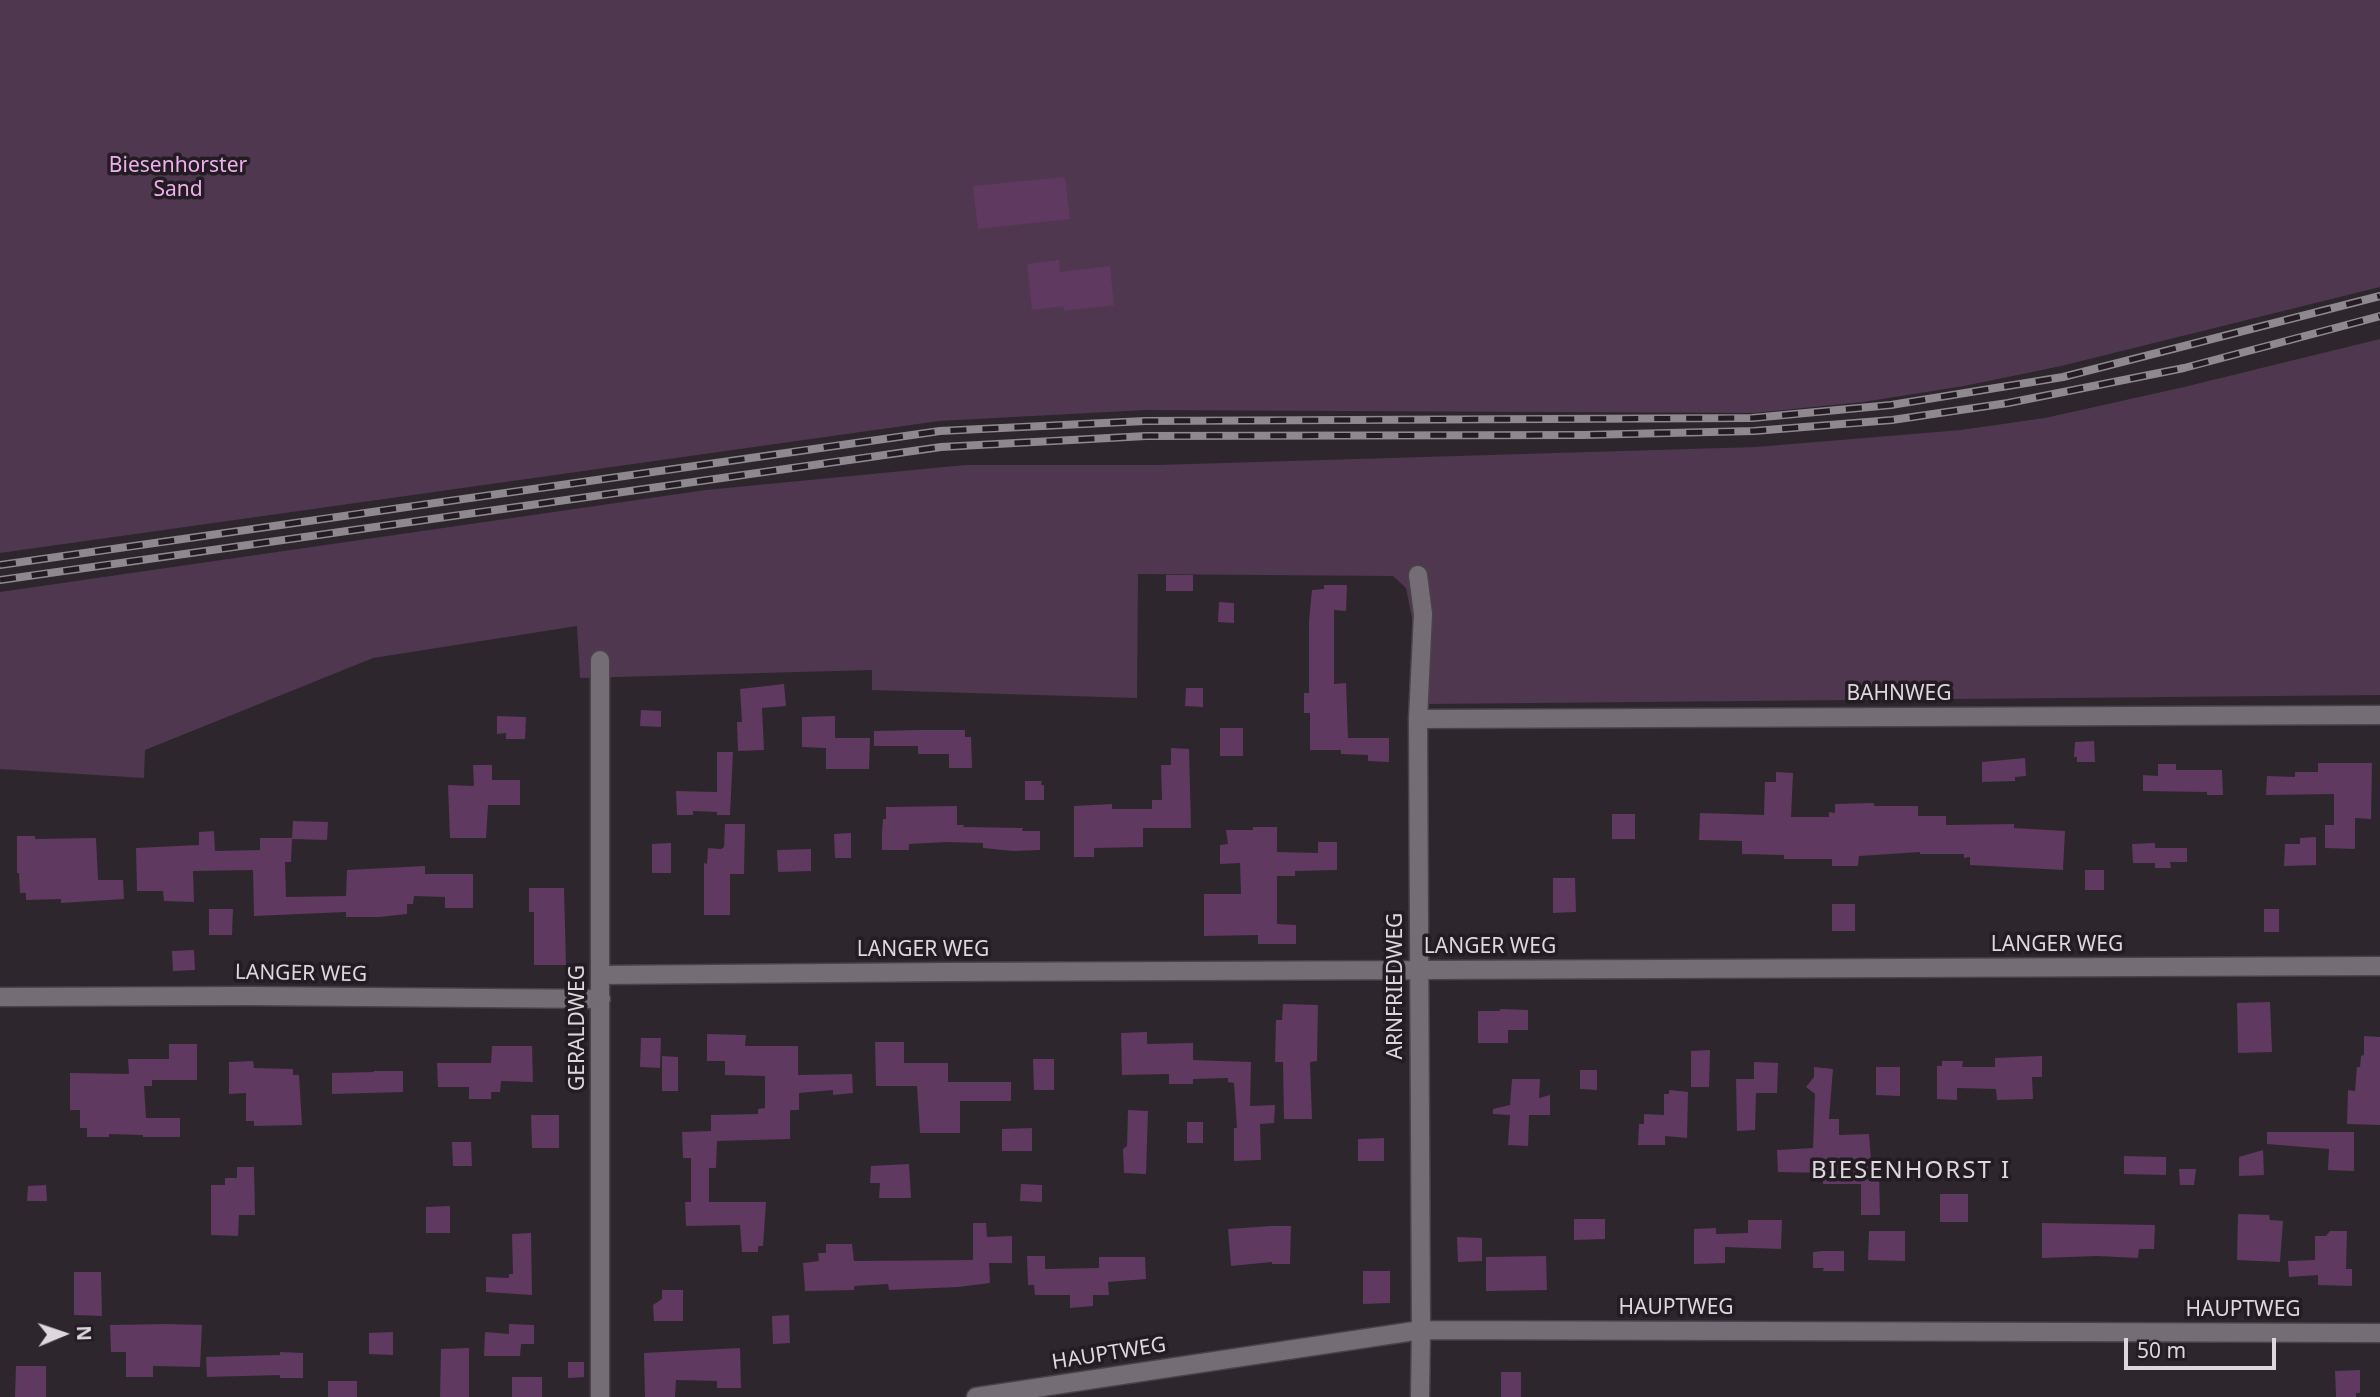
<!DOCTYPE html>
<style>
body{margin:0}
#map{position:relative;width:2380px;height:1397px;overflow:hidden;background:#2d262d;font-family:"Noto Sans",sans-serif}
canvas{display:block}
.north{position:absolute;left:28px;top:1299px;width:70px;height:70px;-webkit-text-stroke:5px #231c23;paint-order:stroke;rotate:88deg;font-size:19px;font-weight:700;line-height:28px;text-align:center;color:#dcd8dc}
.north::after{content:'';display:block;margin:auto;width:24px;height:32px;background:#dcd8dc;clip-path:polygon(50% 0,100% 100%,50% 72%,0 100%)}
.scale{position:absolute;left:2124px;top:1338px;width:152px;height:32px;box-sizing:border-box;border:4px solid #dcd8dc;border-top:0;padding-left:9px;font-size:21px;line-height:24px;white-space:nowrap;color:#dcd8dc;-webkit-text-stroke:5px #231c23;paint-order:stroke}
</style>
<div id="map">
<canvas width="2380" height="1397"></canvas>
<div class="north">N</div>
<div class="scale">50 m</div>
</div>
<script>
const context = document.querySelector('canvas').getContext('2d');
context.lineJoin = 'round';
function fillPath(path, color) {
  context.fillStyle = color;
  context.fill(path, 'evenodd');
}
function shape(rows) {
  const path = new Path2D();
  for (const r of rows) {
    path.moveTo(r[0], r[1]);
    for (let i = 2; i < r.length; i += 2) path.lineTo(r[i], r[i + 1]);
  }
  return path;
}
function trace(path, color, width, dash) {
  context.strokeStyle = color;
  context.lineWidth = width;
  context.lineCap = dash ? 'butt' : 'round';
  context.setLineDash(dash || []);
  context.stroke(path);
}
function drawText(font, color, halo, rows, align = 'center') {
  context.font = font + ' "Noto Sans",sans-serif';
  context.lineWidth = 7;
  context.setLineDash([]);
  context.textBaseline = 'middle';
  context.strokeStyle = halo;
  context.fillStyle = color;
  for (const [text, x, y, turn = 0] of rows) {
    context.save();
    context.translate(x, y);
    context.rotate((+turn || 0) * Math.PI / 180);
    context.textAlign = isNaN(turn) ? turn : align;
    if (halo) context.strokeText(text, 0, 0);
    context.fillText(text, 0, 0);
    context.restore();
  }
}
const green = shape([
 [0,0,2380,0,2380,287,2061,366,1964,386,1863,402,1753,413,1145,410,939,421,0,553],
 [2380,339,2380,695,1429,704,1406,588,1393,576,1138,574,1137,698,872,690,872,670,580,678,577,626,373,658,145,750,144,778,0,769,0,592,706,490,965,465,1158,465,1756,447,1961,430,2045,418,2184,387]
]);
const building = shape([
 [1065,177,1070,219,978,229,973,186],
 [1059,260,1060,272,1110,266,1114,305,1064,311,1064,306,1032,310,1027,264],
 [1166,575,1193,575,1193,591,1166,591],
 [1324,585,1347,585,1346,611,1334,610,1334,684,1346,683,1348,738,1389,738,1389,762,1368,761,1368,755,1341,754,1341,750,1310,750,1310,713,1304,713,1304,693,1309,693,1309,621,1312,590,1324,589],
 [1219,602,1234,603,1234,623,1218,622],
 [784,684,786,706,762,708,764,750,738,751,737,722,742,722,740,689],
 [1186,688,1203,688,1203,707,1185,706],
 [641,710,661,711,661,727,640,726],
 [497,716,526,717,525,739,506,739,506,733,497,734],
 [835,716,835,738,870,738,869,769,826,769,826,748,802,747,802,717],
 [1220,728,1243,728,1243,756,1220,756],
 [919,730,965,730,965,737,971,737,972,768,949,768,949,754,918,754,918,746,874,746,874,731],
 [2094,741,2095,762,2077,762,2077,757,2074,757,2075,742],
 [1171,748,1189,749,1191,828,1143,828,1143,847,1094,848,1094,857,1074,857,1074,806,1112,804,1112,809,1152,809,1152,800,1162,800,1161,765,1171,765],
 [717,752,733,752,730,815,717,815,717,812,693,811,693,815,677,815,676,791,717,792],
 [2025,758,2026,776,2015,777,2015,781,1982,782,1982,762],
 [2318,763,2372,763,2371,819,2355,818,2355,849,2325,848,2325,825,2334,825,2334,794,2266,795,2267,776,2295,777,2295,772,2318,772],
 [2158,764,2176,764,2176,770,2222,770,2223,795,2207,795,2207,792,2143,791,2143,775,2158,776],
 [473,765,492,765,492,780,520,780,520,805,488,805,486,838,450,838,448,785,474,786],
 [1776,772,1793,773,1791,817,1829,817,1829,812,1835,813,1835,804,1874,803,1874,806,1918,806,1918,816,1946,816,1946,825,2014,824,2014,828,2065,831,2063,870,1970,865,1970,857,1964,858,1964,854,1920,854,1920,852,1859,856,1858,866,1832,866,1832,859,1784,859,1784,855,1742,854,1742,841,1699,840,1700,813,1764,815,1765,782,1776,782],
 [1025,781,1042,781,1041,785,1044,785,1044,800,1025,800],
 [957,806,957,825,964,825,963,827,1023,828,1022,831,1040,831,1040,850,1013,851,983,848,983,843,947,842,909,844,909,850,882,850,882,832,883,819,886,819,886,807],
 [1612,814,1635,814,1635,839,1612,839],
 [293,821,328,822,327,840,292,839,291,862,285,862,286,897,346,896,347,870,425,866,425,874,473,874,473,908,445,908,445,897,414,896,413,904,407,904,407,914,379,917,346,917,346,912,254,916,253,870,193,871,194,902,164,901,163,891,137,891,136,848,199,845,199,832,214,831,215,851,260,850,260,838,292,838],
 [725,824,745,824,744,874,730,874,730,915,704,915,704,863,707,864,708,848,721,849,724,847],
 [1253,827,1277,827,1277,852,1318,853,1318,842,1337,842,1337,870,1295,871,1295,876,1277,876,1277,924,1296,925,1296,944,1258,944,1258,935,1204,936,1204,894,1241,894,1240,863,1220,864,1220,845,1228,844,1226,830,1253,830],
 [851,833,851,858,835,858,834,834],
 [17,836,35,836,35,839,96,838,98,880,123,880,124,899,61,903,61,899,26,900,26,893,20,893,19,873,17,873],
 [2316,837,2316,865,2284,866,2285,844,2300,844,2300,838],
 [671,843,671,873,652,873,652,844],
 [2155,843,2155,848,2187,848,2187,862,2170,862,2171,868,2155,868,2155,863,2133,863,2132,844],
 [811,849,811,871,778,872,777,850],
 [2085,870,2104,870,2104,890,2085,890],
 [1553,878,1575,878,1576,912,1553,913],
 [529,888,564,888,566,965,534,965,534,912,529,912],
 [1832,904,1855,904,1855,931,1832,931],
 [209,909,233,909,232,935,209,935],
 [2264,909,2279,909,2279,932,2264,932],
 [194,950,195,970,173,971,172,951],
 [2270,1002,2272,1052,2238,1053,2237,1003],
 [1283,1004,1318,1005,1317,1061,1310,1062,1312,1119,1284,1119,1283,1062,1275,1062,1276,1020,1282,1020],
 [1500,1009,1528,1010,1528,1030,1508,1030,1508,1043,1478,1043,1478,1011,1500,1011],
 [1147,1032,1147,1044,1193,1043,1193,1060,1251,1062,1250,1106,1275,1105,1274,1123,1260,1124,1261,1160,1234,1161,1234,1128,1237,1128,1234,1083,1228,1082,1228,1078,1193,1079,1193,1084,1169,1084,1169,1074,1122,1075,1121,1033],
 [707,1034,746,1035,745,1046,798,1046,798,1075,852,1074,853,1093,833,1095,833,1090,799,1093,799,1110,790,1110,790,1139,717,1141,716,1168,709,1168,709,1202,766,1202,763,1246,758,1246,758,1252,742,1252,740,1225,686,1226,685,1202,691,1202,691,1158,683,1158,682,1132,711,1131,711,1115,758,1114,758,1109,765,1108,765,1076,725,1075,725,1061,707,1061],
 [2364,1036,2380,1037,2380,1125,2347,1124,2348,1090,2355,1091,2357,1067,2360,1067,2361,1056,2364,1055],
 [641,1038,661,1038,660,1068,640,1067],
 [875,1042,904,1042,904,1063,948,1063,948,1082,1011,1082,1011,1101,960,1101,960,1133,920,1133,917,1086,876,1086],
 [169,1044,197,1044,197,1080,152,1080,152,1086,144,1086,146,1118,180,1118,180,1137,143,1137,143,1135,109,1134,109,1137,87,1137,87,1128,80,1128,80,1110,70,1110,70,1073,129,1074,128,1059,169,1059],
 [492,1046,532,1046,533,1082,501,1081,500,1092,491,1092,491,1099,469,1099,469,1087,438,1087,437,1063,491,1063],
 [1710,1050,1709,1087,1691,1087,1691,1051],
 [662,1056,678,1057,678,1091,662,1091],
 [2042,1056,2042,1077,2032,1077,2033,1099,1997,1100,1996,1089,1957,1088,1957,1100,1937,1099,1937,1066,1942,1066,1942,1061,1963,1061,1962,1067,1995,1067,1995,1058],
 [1033,1059,1054,1059,1054,1090,1034,1090],
 [253,1061,254,1068,293,1069,293,1075,299,1075,302,1125,254,1126,254,1121,246,1121,246,1093,229,1094,229,1062],
 [1754,1062,1778,1063,1777,1093,1756,1093,1755,1130,1737,1131,1736,1079,1754,1079],
 [1814,1067,1833,1069,1829,1119,1839,1119,1839,1135,1869,1134,1872,1173,1879,1173,1880,1215,1861,1215,1861,1184,1823,1184,1823,1173,1778,1172,1777,1150,1813,1148,1815,1094,1806,1087,1814,1077],
 [1876,1067,1900,1067,1900,1096,1876,1095],
 [1580,1070,1597,1070,1597,1090,1580,1089],
 [374,1071,403,1071,403,1092,332,1094,332,1073,374,1072],
 [1512,1079,1540,1079,1539,1098,1550,1095,1550,1115,1529,1115,1528,1146,1508,1145,1510,1115,1493,1114,1493,1109,1510,1105],
 [1669,1090,1688,1092,1687,1138,1665,1136,1665,1145,1638,1145,1639,1124,1644,1124,1644,1114,1664,1115,1664,1094,1669,1094],
 [1128,1110,1148,1111,1146,1174,1124,1173,1123,1149,1127,1146],
 [531,1115,559,1115,559,1148,532,1148],
 [1187,1122,1203,1122,1203,1143,1187,1143],
 [1032,1128,1032,1151,1002,1151,1002,1129],
 [2267,1132,2354,1132,2354,1171,2328,1170,2329,1149,2267,1144],
 [1384,1138,1384,1161,1358,1161,1358,1139],
 [452,1142,471,1142,472,1166,453,1166],
 [2263,1150,2264,1175,2239,1176,2239,1157],
 [2124,1156,2166,1157,2166,1175,2124,1174],
 [909,1164,911,1198,879,1198,880,1183,870,1183,871,1166],
 [237,1167,254,1167,255,1215,239,1215,238,1236,211,1235,211,1185,225,1185,225,1178,237,1178],
 [2179,1169,2196,1169,2194,1185,2180,1185],
 [1021,1184,1042,1185,1042,1202,1020,1201],
 [46,1185,47,1201,27,1201,28,1186],
 [1940,1194,1968,1194,1968,1222,1940,1222],
 [450,1206,450,1233,426,1233,426,1207],
 [2238,1214,2269,1215,2270,1220,2283,1221,2280,1262,2237,1260],
 [1574,1219,1605,1219,1605,1239,1574,1240],
 [1748,1220,1782,1220,1781,1249,1725,1247,1725,1263,1694,1264,1694,1229,1716,1228,1716,1234,1748,1233],
 [973,1223,986,1223,987,1237,1012,1236,1012,1263,989,1263,990,1283,958,1287,889,1290,888,1284,854,1286,854,1290,805,1291,803,1263,819,1261,818,1253,826,1253,826,1244,852,1244,854,1261,973,1260],
 [2042,1223,2155,1225,2154,1249,2139,1249,2138,1258,2097,1256,2042,1258],
 [1272,1226,1291,1226,1290,1264,1272,1264,1272,1262,1231,1266,1228,1229],
 [1869,1231,1905,1231,1905,1261,1868,1260],
 [2330,1231,2347,1231,2346,1269,2352,1269,2352,1286,2318,1285,2318,1275,2289,1277,2288,1261,2315,1260,2315,1236,2326,1236],
 [531,1233,532,1295,486,1292,486,1277,509,1278,509,1274,513,1274,512,1234],
 [1457,1237,1482,1238,1482,1261,1458,1262],
 [1823,1251,1844,1251,1844,1271,1823,1271,1824,1268,1813,1268,1813,1252],
 [1027,1256,1045,1256,1045,1269,1099,1268,1099,1257,1145,1257,1146,1279,1108,1282,1109,1295,1093,1295,1093,1306,1070,1308,1070,1295,1035,1295,1034,1285,1028,1285],
 [1546,1256,1547,1290,1486,1291,1486,1257],
 [1363,1271,1390,1271,1390,1303,1363,1304],
 [74,1272,101,1272,102,1316,74,1315],
 [662,1290,683,1290,683,1321,654,1321,653,1305,662,1299],
 [789,1315,790,1343,773,1344,772,1316],
 [167,1324,202,1325,200,1367,153,1366,153,1377,126,1377,126,1352,111,1352,110,1325],
 [509,1324,534,1325,534,1344,521,1344,520,1356,484,1356,485,1332,509,1334],
 [393,1332,393,1355,369,1354,369,1333],
 [469,1348,469,1397,440,1397,441,1349],
 [740,1348,741,1388,717,1388,717,1381,676,1380,675,1397,645,1397,644,1353],
 [280,1352,303,1353,303,1378,280,1378,280,1375,207,1377,206,1357,280,1355],
 [568,1362,584,1362,584,1377,568,1378],
 [16,1366,46,1366,46,1397,15,1397],
 [2360,1370,2360,1393,2356,1393,2356,1397,2336,1397,2335,1371],
 [1501,1372,1521,1372,1521,1397,1501,1397],
 [512,1377,542,1377,542,1397,512,1397],
 [328,1381,357,1381,357,1397,328,1397]
]);
const street = shape([
 [1418,575,1423,614,1418,719,1421,1330,1420,1397],
 [1418,719,2380,715],
 [601,975,946,972,2380,966],
 [0,997,249,996,601,999],
 [600,1397,600,660],
 [976,1397,1421,1330,2380,1333]
]);
const rail = shape([
 [0,565,940,431,1145,421,1752,418,1891,405,2063,377,2380,296],
 [0,580,941,447,1146,436,1583,435,1754,431,1892,420,2008,403,2184,368,2380,316]
]);
const parkNames = [
 ["Biesenhorster",178,166],
 ["Sand",178,190]
];
const streetNames = [
 ["BAHNWEG",1899,694],
 ["LANGER WEG",2057,945],
 ["LANGER WEG",1490,947],
 ["LANGER WEG",923,950],
 ["LANGER WEG",301,974,1],
 ["ARNFRIEDWEG",1396,986,-90],
 ["GERALDWEG",578,1028,-90],
 ["HAUPTWEG",1676,1308],
 ["HAUPTWEG",2243,1310],
 ["HAUPTWEG",1109,1354,-9]
];
const quarterNames = [
 ["BIESENHORST I",1911,1171]
];
fillPath(green, '#503750');
fillPath(building, '#5f395f');
trace(street, '#494349', 21);
trace(street, '#756d75', 18);
trace(rail, '#8e898e', 8);
trace(rail, '#231c23', 5, [16]);
drawText('21px', '#eeb0ed', '#231c23', parkNames);
drawText('21px', '#dcd8dc', '#231c23', streetNames);
context.letterSpacing = '2px';
drawText('24px', '#dcd8dc', '#231c23', quarterNames);
context.letterSpacing = '0px';
</script>
